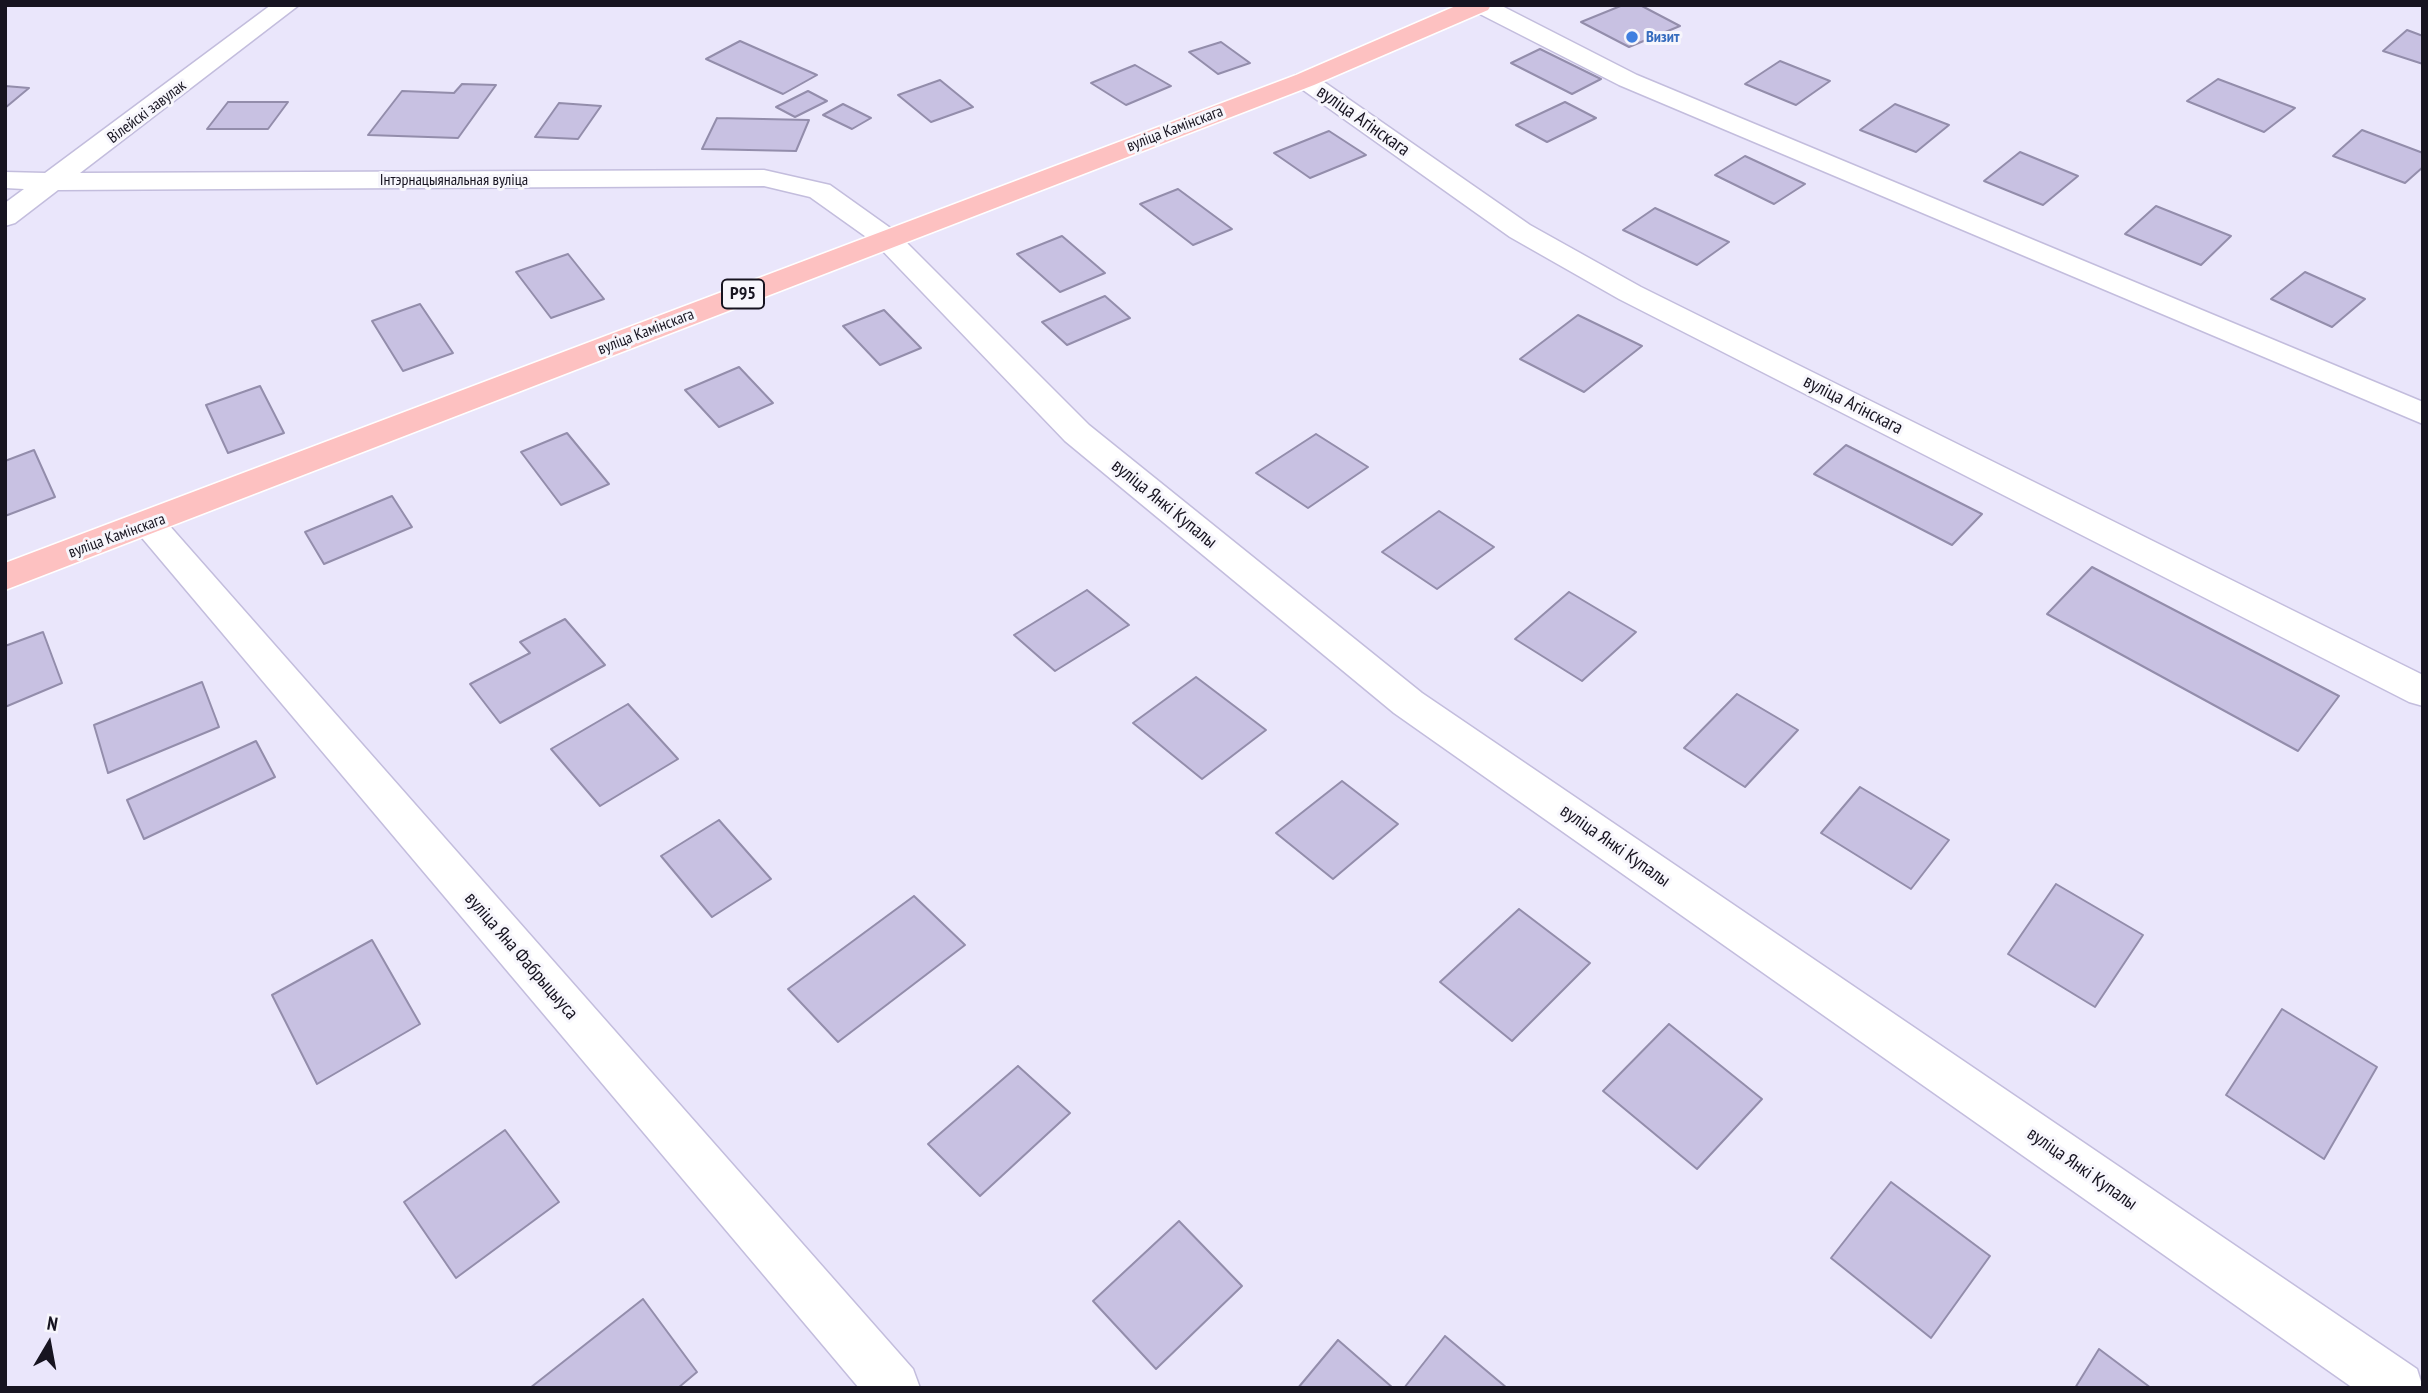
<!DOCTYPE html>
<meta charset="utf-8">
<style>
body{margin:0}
#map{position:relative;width:2428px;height:1393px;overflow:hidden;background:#eae6fb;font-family:"PT Sans Narrow",sans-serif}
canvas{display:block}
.frame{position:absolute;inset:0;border:7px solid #171420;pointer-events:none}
.north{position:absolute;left:14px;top:1309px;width:70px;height:70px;-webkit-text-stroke:5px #f7f6fc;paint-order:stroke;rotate:10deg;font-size:19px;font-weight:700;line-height:28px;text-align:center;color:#171420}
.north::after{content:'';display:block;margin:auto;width:24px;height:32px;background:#171420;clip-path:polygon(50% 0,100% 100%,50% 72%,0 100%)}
</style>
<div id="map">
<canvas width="2428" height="1393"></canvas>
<div class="frame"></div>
<div class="north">N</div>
</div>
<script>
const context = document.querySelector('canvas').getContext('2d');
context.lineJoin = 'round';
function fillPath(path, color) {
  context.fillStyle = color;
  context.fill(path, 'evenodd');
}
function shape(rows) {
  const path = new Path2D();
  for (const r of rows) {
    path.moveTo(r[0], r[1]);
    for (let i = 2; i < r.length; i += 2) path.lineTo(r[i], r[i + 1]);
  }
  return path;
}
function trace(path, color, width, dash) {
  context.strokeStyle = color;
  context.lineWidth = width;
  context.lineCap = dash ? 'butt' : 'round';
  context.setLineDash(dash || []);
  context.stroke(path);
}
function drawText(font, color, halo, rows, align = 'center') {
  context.font = font + ' "PT Sans Narrow",sans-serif';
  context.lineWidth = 6;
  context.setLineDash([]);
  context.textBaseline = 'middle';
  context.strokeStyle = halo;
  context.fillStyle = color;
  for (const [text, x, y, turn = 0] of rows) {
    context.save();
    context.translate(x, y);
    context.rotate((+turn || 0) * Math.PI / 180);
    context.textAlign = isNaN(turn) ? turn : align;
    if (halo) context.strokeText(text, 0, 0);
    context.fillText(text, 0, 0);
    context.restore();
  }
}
const building = shape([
 [1623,5,1640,5,1680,26,1629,47,1581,22,1623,5],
 [2407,30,2423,36,2423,64,2383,51,2407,30],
 [740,41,817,75,783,94,706,59,740,41],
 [1221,42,1250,63,1218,74,1189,52,1221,42],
 [1540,49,1601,79,1572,94,1511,63,1540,49],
 [1780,61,1830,81,1796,105,1745,84,1780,61],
 [1135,65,1171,86,1126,105,1091,83,1135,65],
 [2218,79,2295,108,2264,132,2187,101,2218,79],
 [940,80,973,107,931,122,898,95,940,80],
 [462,84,496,85,458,138,368,135,402,91,454,93,462,84],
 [5,86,29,88,5,108,5,86],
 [808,91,827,101,795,117,776,107,808,91],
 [228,102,288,102,268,129,207,129,228,102],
 [1565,102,1596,118,1547,142,1516,125,1565,102],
 [559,103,601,106,578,139,535,137,559,103],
 [843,104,871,118,852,129,823,115,843,104],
 [1895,104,1949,125,1916,152,1860,130,1895,104],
 [717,118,809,120,796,151,702,149,717,118],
 [2362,130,2423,153,2423,167,2405,183,2333,156,2362,130],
 [1329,131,1366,155,1310,178,1274,153,1329,131],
 [2020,152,2078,176,2043,205,1984,181,2020,152],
 [1745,156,1805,184,1774,204,1715,175,1745,156],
 [1178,189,1232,229,1193,245,1140,204,1178,189],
 [2156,206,2231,236,2201,265,2125,234,2156,206],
 [1655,208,1729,242,1697,265,1623,230,1655,208],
 [1062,236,1105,273,1060,292,1017,254,1062,236],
 [568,254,604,299,551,318,516,272,568,254],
 [2305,272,2365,299,2332,327,2271,299,2305,272],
 [1105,296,1130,318,1067,345,1042,322,1105,296],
 [420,304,453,353,403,371,372,321,420,304],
 [884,310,921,348,880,365,843,326,884,310],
 [1578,315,1642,346,1584,392,1520,359,1578,315],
 [739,367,773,403,719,427,685,390,739,367],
 [260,386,284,433,228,453,206,405,260,386],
 [567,433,609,484,561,505,521,452,567,433],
 [1316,434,1368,467,1308,508,1256,473,1316,434],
 [1846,445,1982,514,1952,545,1814,474,1846,445],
 [34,450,55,497,5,516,5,461,34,450],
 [392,496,412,527,324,564,305,532,392,496],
 [1439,511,1494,547,1437,589,1382,552,1439,511],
 [2092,567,2339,696,2298,751,2047,614,2092,567],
 [1087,590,1129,625,1055,671,1014,635,1087,590],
 [1569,592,1636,632,1582,681,1515,639,1569,592],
 [565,619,605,665,500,723,470,684,530,653,520,642,565,619],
 [43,632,62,683,5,707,5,646,43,632],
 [1196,677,1266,730,1202,779,1133,723,1196,677],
 [202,682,219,727,108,773,94,725,202,682],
 [1737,694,1798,730,1745,787,1684,748,1737,694],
 [628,704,678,759,600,806,551,749,628,704],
 [256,741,275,777,144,839,127,800,256,741],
 [1342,781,1398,824,1333,879,1276,833,1342,781],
 [1860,787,1949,840,1911,889,1821,833,1860,787],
 [719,820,771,879,712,917,661,856,719,820],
 [2056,884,2143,935,2095,1007,2008,954,2056,884],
 [914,896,965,945,838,1042,788,989,914,896],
 [1519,909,1590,963,1512,1041,1440,982,1519,909],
 [372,940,420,1024,317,1084,272,995,372,940],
 [2282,1009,2377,1067,2324,1159,2226,1095,2282,1009],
 [1669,1024,1762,1099,1697,1169,1603,1091,1669,1024],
 [1018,1066,1070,1113,980,1196,928,1144,1018,1066],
 [505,1130,559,1202,456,1278,404,1202,505,1130],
 [1891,1182,1990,1256,1931,1338,1831,1258,1891,1182],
 [1179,1221,1242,1286,1156,1369,1093,1301,1179,1221],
 [643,1299,697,1372,678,1388,530,1388,643,1299],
 [1445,1336,1507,1388,1404,1388,1445,1336],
 [1338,1340,1393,1388,1298,1388,1338,1340],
 [2099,1349,2151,1388,2075,1388,2099,1349]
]);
const street = shape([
 [271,5,299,5,80,173,764,170,830,185,896,232,1089,425,1422,693,2417,1369,2423,1388,2353,1388,1394,713,1065,441,876,244,810,197,764,186,58,190,15,223,5,226,5,203,24,189,5,188,5,172,45,173,271,5],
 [1469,5,1500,5,1637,75,2423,402,2423,424,1619,85,1472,10,1469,5],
 [1305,72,1314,75,1530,225,1641,287,2423,675,2423,706,2409,702,1619,299,1510,237,1296,85,1292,80,1296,75,1305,72],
 [149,512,161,516,913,1369,920,1388,859,1388,137,532,132,524,137,516,149,512]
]);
const primary = shape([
 [1458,5,1491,5,1488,10,1314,85,5,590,5,563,1296,75,1458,5]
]);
const markers = [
 [1632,37,7,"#3f7fe0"]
];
const farShopnames = [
 ["Визит",1646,37]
];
const farStreetnames = [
 ["Вілейскі завулак",147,112,-37],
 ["вуліца Камінскага",1175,129,-21],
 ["Інтэрнацыянальная вуліца",454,180],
 ["вуліца Камінскага",646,332,-21],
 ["вуліца Камінскага",117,536,-20]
];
const shields = [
 [743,294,42]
];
const shieldNames = [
 ["Р95",743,294]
];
const streetNames = [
 ["вуліца Агінскага",1363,121,35],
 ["вуліца Агінскага",1853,405,27],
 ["вуліца Янкі Купалы",1164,504,39],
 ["вуліца Янкі Купалы",1615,846,35],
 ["вуліца Яна Фабрыцыуса",521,956,49],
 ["вуліца Янкі Купалы",2082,1169,35]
];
fillPath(building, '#c8c1e2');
trace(building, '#938dab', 2);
trace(street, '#c3bddd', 3);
trace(primary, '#fff', 3);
fillPath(street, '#fff');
fillPath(primary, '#fdc1c1');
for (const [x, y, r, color] of markers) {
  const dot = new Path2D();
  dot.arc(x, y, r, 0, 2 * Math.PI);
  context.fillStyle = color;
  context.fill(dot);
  trace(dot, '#f7f6fc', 2.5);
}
drawText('bold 16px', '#366cbe', '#f7f6fc', farShopnames, 'left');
drawText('16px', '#171420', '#f7f6fc', farStreetnames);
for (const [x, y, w] of shields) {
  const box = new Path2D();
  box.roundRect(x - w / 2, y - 14.5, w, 29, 5);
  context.fillStyle = '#f7f6fc';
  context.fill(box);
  trace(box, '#171420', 2);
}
drawText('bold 18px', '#171420', null, shieldNames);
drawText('19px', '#171420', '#f7f6fc', streetNames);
</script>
